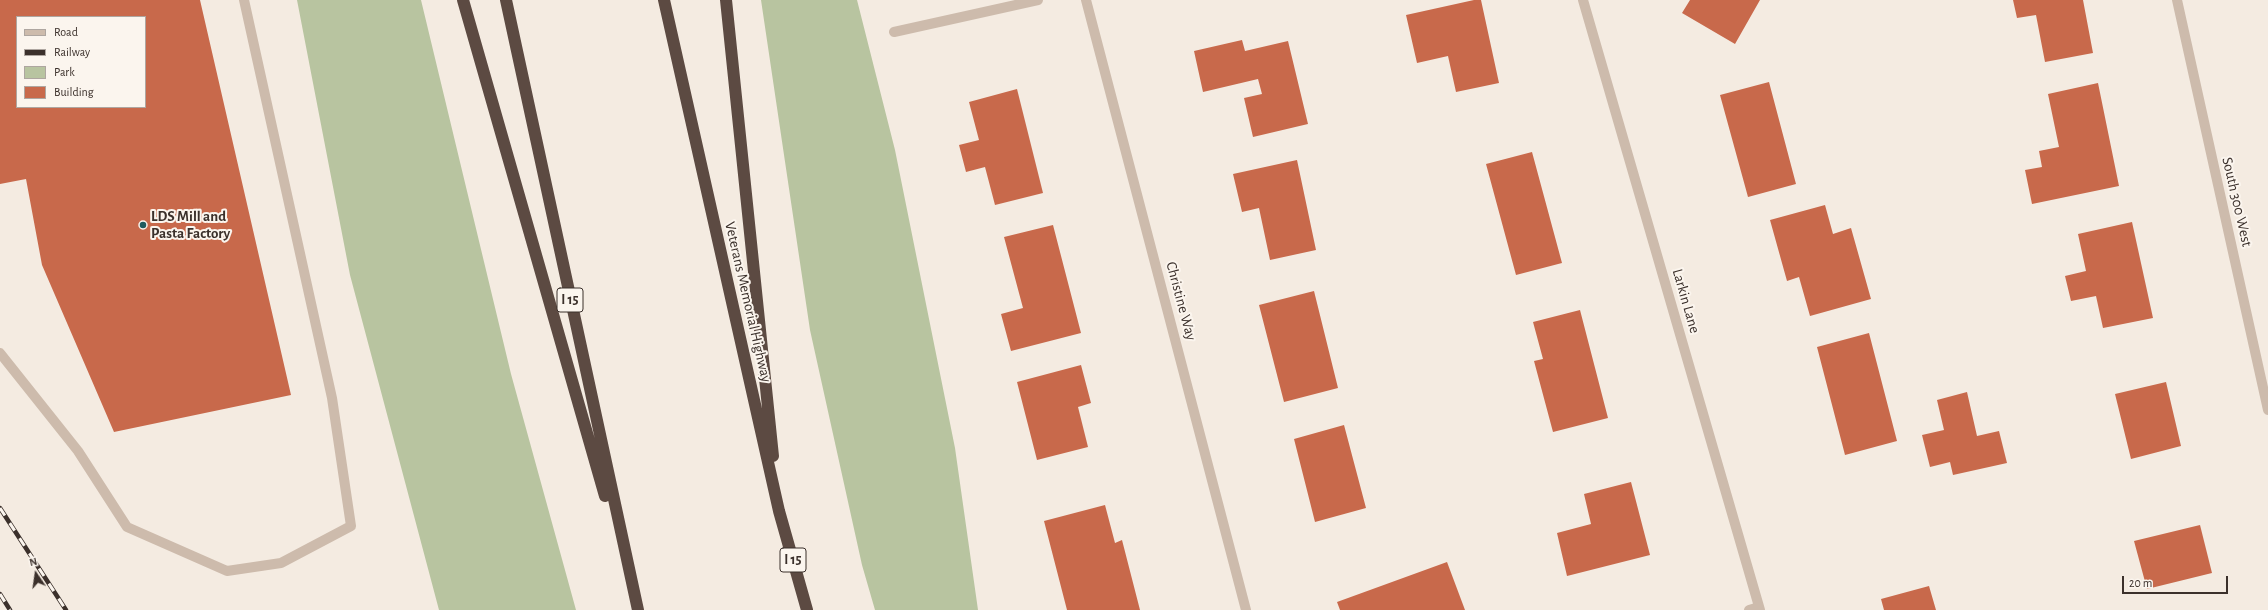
<!DOCTYPE html>
<style>
body{margin:0}
#map{position:relative;width:2268px;height:610px;overflow:hidden;background:#f4ebe1;font-family:"Alegreya Sans",sans-serif}
canvas{display:block}
.legend{position:absolute;left:16px;top:16px;width:130px;height:92px;box-sizing:border-box;background:#fbf5ee;border:1px solid #aea6a0;margin:0;padding:5px 7px;list-style:none;font-size:12px;color:#3b302b}
.legend li{display:flex;align-items:center;gap:8px;height:20px}
.legend b{width:20px;border:1px solid #aea6a0}
.north{position:absolute;left:16px;top:554px;width:40px;height:40px;-webkit-text-stroke:3px #fbf5ee;paint-order:stroke;rotate:347deg;font-size:11px;font-weight:700;line-height:16px;text-align:center;color:#3b302b}
.north::after{content:'';display:block;margin:auto;width:14px;height:18px;background:#3b302b;clip-path:polygon(50% 0,100% 100%,50% 72%,0 100%)}
.scale{position:absolute;left:2122px;top:576px;width:106px;height:18px;box-sizing:border-box;border:2px solid #3b302b;border-top:0;padding-left:5px;font-size:12px;line-height:14px;white-space:nowrap;color:#3b302b;-webkit-text-stroke:3px #fbf5ee;paint-order:stroke}
</style>
<div id="map">
<canvas width="2268" height="610"></canvas>
<ul class="legend">
<li><b style="height:5px;background:#cdbbac"></b>Road</li>
<li><b style="height:5px;background:#3b302b"></b>Railway</li>
<li><b style="height:11px;background:#b8c4a0"></b>Park</li>
<li><b style="height:11px;background:#c8694b"></b>Building</li>
</ul>
<div class="north">N</div>
<div class="scale">20 m</div>
</div>
<script>
const context = document.querySelector('canvas').getContext('2d');
context.lineJoin = 'round';
function fillPath(path, color) {
  context.fillStyle = color;
  context.fill(path, 'evenodd');
}
function shape(rows) {
  const path = new Path2D();
  for (const r of rows) {
    path.moveTo(r[0], r[1]);
    for (let i = 2; i < r.length; i += 2) path.lineTo(r[i], r[i + 1]);
  }
  return path;
}
function trace(path, color, width, dash) {
  context.strokeStyle = color;
  context.lineWidth = width;
  context.lineCap = dash ? 'butt' : 'round';
  context.setLineDash(dash || []);
  context.stroke(path);
}
function drawText(font, color, halo, rows, align = 'center') {
  context.font = font + ' "Alegreya Sans",sans-serif';
  context.lineWidth = 4;
  context.setLineDash([]);
  context.textBaseline = 'middle';
  context.strokeStyle = halo;
  context.fillStyle = color;
  for (const [text, x, y, turn = 0] of rows) {
    context.save();
    context.translate(x, y);
    context.rotate((+turn || 0) * Math.PI / 180);
    context.textAlign = isNaN(turn) ? turn : align;
    if (halo) context.strokeText(text, 0, 0);
    context.fillText(text, 0, 0);
    context.restore();
  }
}
const green = shape([
 [297,0,421,0,511,374,576,610,439,610,350,275],
 [761,0,857,0,895,150,955,448,978,610,875,610,862,565,810,330]
]);
const building = shape([
 [0,0,200,0,291,395,114,432,42,265,26,179,0,184],
 [17,17,145,17,145,107,17,107],
 [1474,0,1481,0,1499,83,1456,92,1448,56,1417,63,1406,15],
 [1690,0,1760,0,1735,44,1682,13],
 [2013,0,2083,0,2093,53,2045,62,2036,15,2017,18],
 [1242,40,1245,51,1288,41,1308,124,1253,137,1244,98,1262,94,1258,79,1203,92,1194,51],
 [1769,82,1796,184,1748,197,1720,95],
 [2098,83,2119,186,2032,204,2025,170,2042,167,2039,151,2059,147,2048,94],
 [1017,89,1043,193,995,205,985,167,966,172,959,145,979,140,969,102],
 [1532,152,1562,263,1516,275,1486,164],
 [1297,160,1316,250,1270,260,1259,208,1242,212,1233,174],
 [1825,205,1833,234,1851,228,1871,299,1810,316,1799,277,1787,281,1770,220],
 [2132,222,2153,318,2103,328,2096,296,2071,301,2065,276,2086,271,2078,234],
 [1053,225,1081,333,1011,351,1001,314,1023,308,1004,237],
 [1314,291,1338,388,1284,402,1259,305],
 [1580,310,1608,418,1553,432,1534,361,1543,359,1533,322],
 [1869,333,1897,441,1845,455,1817,347],
 [1081,365,1091,403,1078,407,1088,447,1037,460,1017,382],
 [2166,382,2181,446,2131,459,2115,394],
 [1967,392,1977,436,1999,431,2007,463,1953,475,1950,462,1930,467,1922,435,1944,430,1937,400],
 [1344,425,1366,508,1315,522,1294,439],
 [1631,482,1650,555,1567,576,1557,533,1591,524,1584,494],
 [1105,505,1115,543,1122,540,1140,610,1067,610,1044,521],
 [2200,525,2212,573,2147,589,2134,541],
 [1447,562,1465,610,1340,610,1337,602],
 [1929,586,1936,610,1884,610,1881,599]
]);
const lane = shape([
 [0,353,78,451,127,527,227,571,281,563,351,526,332,398,244,0]
]);
const street = shape([
 [1086,0,1246,610],
 [1583,0,1760,610],
 [2177,0,2268,410],
 [894,32,1038,0],
 [1749,610,1759,607]
]);
const highway = shape([
 [463,0,605,496],
 [506,0,638,610],
 [664,0,779,511,807,610],
 [726,0,773,456]
]);
const rail = shape([
 [0,508,66,610],
 [0,594,10,610]
]);
const markers = [
 [143,225,4,"#1f5a5e"]
];
const shields = [
 [570,300,26],
 [793,560,26]
];
const shieldNames = [
 ["I 15",570,300],
 ["I 15",793,560]
];
const streetNames = [
 ["South 300 West",2237,202,77],
 ["Christine Way",1181,301,75],
 ["Larkin Lane",1686,301,74],
 ["Veterans Memorial Highway",748,302,77]
];
const poiNames = [
 ["LDS Mill and",151,216],
 ["Pasta Factory",151,233]
];
fillPath(green, '#b8c4a0');
fillPath(building, '#c8694b');
trace(lane, '#cdbbac', 10);
trace(street, '#cdbbac', 10);
trace(highway, '#5c4a42', 12);
trace(rail, '#3b302b', 4.5);
trace(rail, '#fbf5ee', 3, [9]);
for (const [x, y, r, color] of markers) {
  const dot = new Path2D();
  dot.arc(x, y, r, 0, 2 * Math.PI);
  context.fillStyle = color;
  context.fill(dot);
  trace(dot, '#fbf5ee', 1.5);
}
for (const [x, y, w] of shields) {
  const box = new Path2D();
  box.roundRect(x - w / 2, y - 12, w, 24, 3);
  context.fillStyle = '#fbf5ee';
  context.fill(box);
  trace(box, '#3b302b', 1);
}
drawText('bold 14px', '#3b302b', null, shieldNames);
drawText('15px', '#3b302b', '#fbf5ee', streetNames);
drawText('bold 15px', '#3b302b', '#fbf5ee', poiNames, 'left');
</script>
